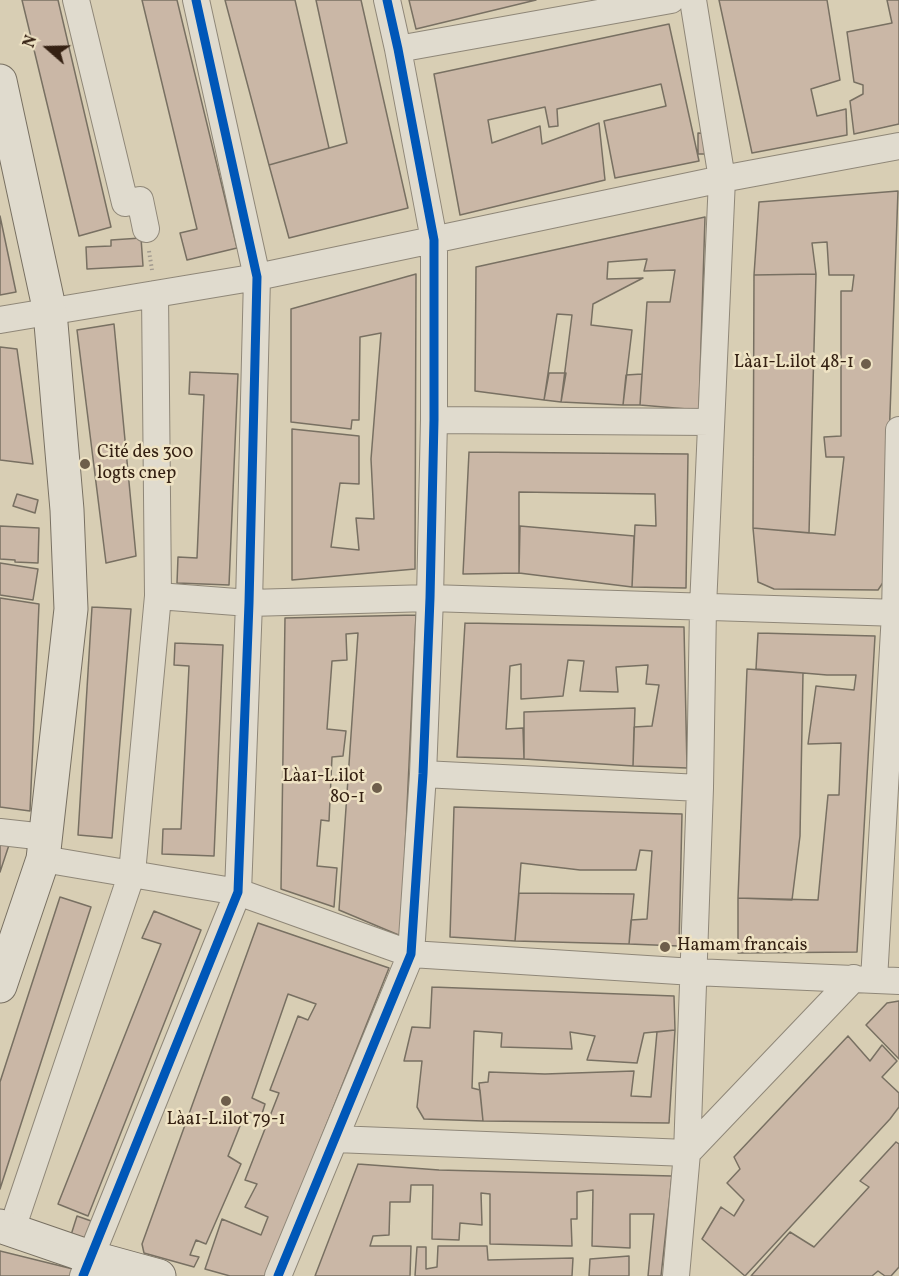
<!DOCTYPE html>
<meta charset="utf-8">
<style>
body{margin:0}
#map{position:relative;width:899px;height:1276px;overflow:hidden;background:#d8ceb4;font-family:Vollkorn,serif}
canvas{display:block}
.north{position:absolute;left:18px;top:18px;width:60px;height:60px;-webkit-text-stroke:4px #efe3c4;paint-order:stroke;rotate:290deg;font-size:16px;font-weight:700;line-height:24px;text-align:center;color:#352113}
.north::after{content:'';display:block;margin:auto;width:21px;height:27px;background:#352113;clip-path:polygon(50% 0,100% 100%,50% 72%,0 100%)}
</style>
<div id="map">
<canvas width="899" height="1276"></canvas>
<div class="north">N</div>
</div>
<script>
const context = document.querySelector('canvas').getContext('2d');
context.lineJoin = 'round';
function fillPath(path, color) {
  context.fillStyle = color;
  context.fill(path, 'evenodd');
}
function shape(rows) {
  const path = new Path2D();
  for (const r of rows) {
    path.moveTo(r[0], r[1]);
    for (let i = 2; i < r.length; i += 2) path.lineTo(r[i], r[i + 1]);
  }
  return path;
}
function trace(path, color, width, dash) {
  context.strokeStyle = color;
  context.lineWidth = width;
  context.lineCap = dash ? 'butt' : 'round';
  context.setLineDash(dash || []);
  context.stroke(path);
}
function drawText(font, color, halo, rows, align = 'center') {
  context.font = font + ' Vollkorn,serif';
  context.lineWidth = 5;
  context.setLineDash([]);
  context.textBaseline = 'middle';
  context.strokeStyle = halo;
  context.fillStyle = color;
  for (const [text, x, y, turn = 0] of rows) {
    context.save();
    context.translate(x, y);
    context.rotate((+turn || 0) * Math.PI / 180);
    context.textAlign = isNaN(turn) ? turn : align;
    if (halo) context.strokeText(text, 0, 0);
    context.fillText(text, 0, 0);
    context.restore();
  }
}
const building = shape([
 [22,0,58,0,111,227,79,236,22,0],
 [142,0,177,0,237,248,187,260,180,233,197,229,142,0],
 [225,0,295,0,329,148,269,165,225,0],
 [316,0,361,0,408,208,289,238,269,165,347,143,316,0],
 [409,0,536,0,416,29,409,0],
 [719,0,827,0,840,80,811,89,817,116,846,109,847,135,752,153,719,0],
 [887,0,899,0,899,124,854,134,850,101,863,94,863,85,854,82,847,32,892,23,887,0],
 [669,24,699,161,615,178,604,121,666,106,661,84,557,109,558,126,549,127,545,107,488,120,492,143,540,126,542,144,599,123,605,180,460,215,434,74,669,24],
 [698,133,714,134,713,154,698,154,698,133],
 [898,191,884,581,878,590,774,589,758,582,753,528,835,535,844,457,826,457,824,437,841,436,841,291,852,291,854,275,829,275,827,242,812,243,816,274,754,275,759,202,898,191],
 [0,216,16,292,0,295,0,216],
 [705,217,699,410,640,405,647,302,670,302,675,270,644,271,647,259,608,262,607,279,643,278,593,304,591,325,632,330,623,405,561,402,572,315,557,314,544,400,475,391,476,267,705,217],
 [141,238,143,266,87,269,86,247,111,246,111,240,141,238],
 [416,274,415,569,292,580,292,429,359,436,359,484,340,483,331,547,359,550,356,518,374,519,371,459,381,333,360,337,359,420,352,420,351,429,291,422,291,309,416,274],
 [816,274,809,533,753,528,754,275,816,274],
 [114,324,136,556,106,563,77,330,114,324],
 [0,347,17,349,33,464,0,460,0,347],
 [190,372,238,374,229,585,177,583,178,557,197,558,204,395,189,394,190,372],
 [549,373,566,373,561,402,544,400,549,373],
 [642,374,640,405,623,405,626,375,642,374],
 [469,452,688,454,686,588,632,587,635,525,656,526,655,494,519,492,519,573,463,574,469,452],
 [17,494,38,500,35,513,13,506,17,494],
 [0,526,39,528,38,563,15,562,15,560,0,559,0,526],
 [520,526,634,536,632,587,519,573,520,526],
 [0,563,38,569,33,600,0,595,0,563],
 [0,598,39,604,30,811,0,807,0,598],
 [92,607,131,609,112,838,78,835,92,607],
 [416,615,401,936,339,910,358,633,346,634,347,660,332,661,327,729,346,731,343,756,332,757,329,821,321,820,317,866,337,868,334,907,281,889,285,618,416,615],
 [465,623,684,627,687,768,633,766,634,727,652,726,659,685,646,684,648,665,616,667,618,692,580,691,584,661,568,660,563,696,521,699,521,664,510,666,506,729,523,728,524,759,457,757,465,623],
 [758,633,875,636,857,952,738,953,738,898,818,900,828,795,839,795,841,743,808,744,816,686,854,690,856,675,827,675,756,669,758,633],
 [175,643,223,645,214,856,162,854,163,829,181,829,189,666,174,665,175,643],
 [747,669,803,673,800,836,792,900,738,898,747,669],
 [635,708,633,766,524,759,524,712,635,708],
 [454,807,682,814,679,946,629,944,631,920,647,919,652,851,640,850,636,870,580,870,521,863,515,941,450,937,454,807],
 [0,838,11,839,0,872,0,838],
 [519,893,634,894,629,944,515,941,519,893],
 [60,897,91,907,0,1189,0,1082,60,897],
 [154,911,201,930,88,1216,58,1204,161,944,142,938,154,911],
 [258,923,389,968,266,1276,230,1276,205,1269,222,1219,261,1235,268,1217,245,1207,257,1184,245,1180,279,1093,270,1090,298,1016,308,1020,316,1004,288,994,252,1098,265,1104,261,1117,246,1111,228,1156,241,1164,206,1244,196,1240,190,1255,199,1257,194,1267,144,1253,142,1244,258,923],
 [432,987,674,996,675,1030,644,1033,637,1063,587,1060,595,1036,570,1032,572,1049,501,1047,502,1033,474,1031,472,1088,480,1090,483,1121,424,1119,417,1107,422,1061,404,1061,412,1027,430,1028,432,987],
 [899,1001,899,1059,866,1025,887,1003,899,1001],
 [675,1030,669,1123,483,1121,479,1083,488,1082,489,1072,545,1074,634,1071,631,1096,651,1097,657,1032,675,1030],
 [848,1036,870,1061,882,1045,897,1061,882,1077,899,1093,899,1107,890,1119,745,1276,702,1239,721,1207,734,1216,744,1200,727,1183,740,1169,734,1157,848,1036],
 [896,1142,899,1144,899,1267,891,1276,885,1276,878,1271,872,1276,751,1276,790,1232,814,1247,869,1187,860,1181,896,1142],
 [358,1164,439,1170,672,1176,661,1276,648,1276,654,1214,630,1214,630,1248,592,1246,593,1190,577,1192,577,1219,571,1219,572,1246,490,1244,490,1194,481,1193,482,1225,460,1223,459,1240,432,1239,433,1185,411,1185,410,1202,390,1202,389,1235,373,1236,370,1246,411,1246,410,1276,315,1276,358,1164],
 [77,1216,94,1222,88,1240,71,1235,77,1216],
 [438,1246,487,1246,488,1260,573,1258,572,1276,415,1276,417,1247,426,1247,426,1269,437,1267,438,1246],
 [0,1251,73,1269,70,1276,0,1276,0,1251],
 [629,1256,629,1276,589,1276,590,1259,629,1256]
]);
const path = shape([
 [149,251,152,270]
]);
const street = shape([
 [76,0,125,203,140,200,146,229],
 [398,49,671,0],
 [0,320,257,277,722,179,899,146],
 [434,420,711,422],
 [158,596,249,603,430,598,899,613],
 [423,774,700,788],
 [0,832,45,837],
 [43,859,238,892,411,954,694,972,899,981],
 [874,980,895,613,899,430],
 [335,1139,687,1153,854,978],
 [12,1229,132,873,158,596,155,294],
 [83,1276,238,892,249,603,257,277,196,0],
 [278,1276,411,954,423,774,430,598,434,420,434,240,398,49,387,0],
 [676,1276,687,1153,700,788,703,607,722,179,693,0]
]);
const secondary = shape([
 [0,81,50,312,67,510,71,609,43,859,0,986],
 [0,1226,90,1257,159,1276]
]);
const cycleway = shape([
 [83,1276,238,892,249,603,257,277,196,0],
 [278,1276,411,954,423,774,430,598,434,420,434,240,398,49,387,0]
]);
const markers = [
 [866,364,6,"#6e5e4b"],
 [85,464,6,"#6e5e4b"],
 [377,788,6,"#6e5e4b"],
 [665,947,6,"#6e5e4b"],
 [226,1101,6,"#6e5e4b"]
];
const poiNames = [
 ["Làa1-L.ilot 48-1",854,364],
 ["Cité des 300",97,454,"left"],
 ["logts cnep",97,475,"left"],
 ["Làa1-L.ilot",365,778],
 ["80-1",365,799],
 ["Hamam francais",677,947,"left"],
 ["Làa1-L.ilot 79-1",226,1121,"center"]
];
fillPath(building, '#cab7a6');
trace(building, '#787062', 1.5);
trace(street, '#8f8778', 28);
trace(secondary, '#787062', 35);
trace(path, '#a29b90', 4, [1.5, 3]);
trace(street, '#e0dbce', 26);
trace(secondary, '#e0dbce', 33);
trace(cycleway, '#0057b8', 9);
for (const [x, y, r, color] of markers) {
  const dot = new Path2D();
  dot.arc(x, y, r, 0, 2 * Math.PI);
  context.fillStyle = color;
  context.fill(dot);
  trace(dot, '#efe3c4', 2);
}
drawText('18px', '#352113', '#efe3c4', poiNames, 'right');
</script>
